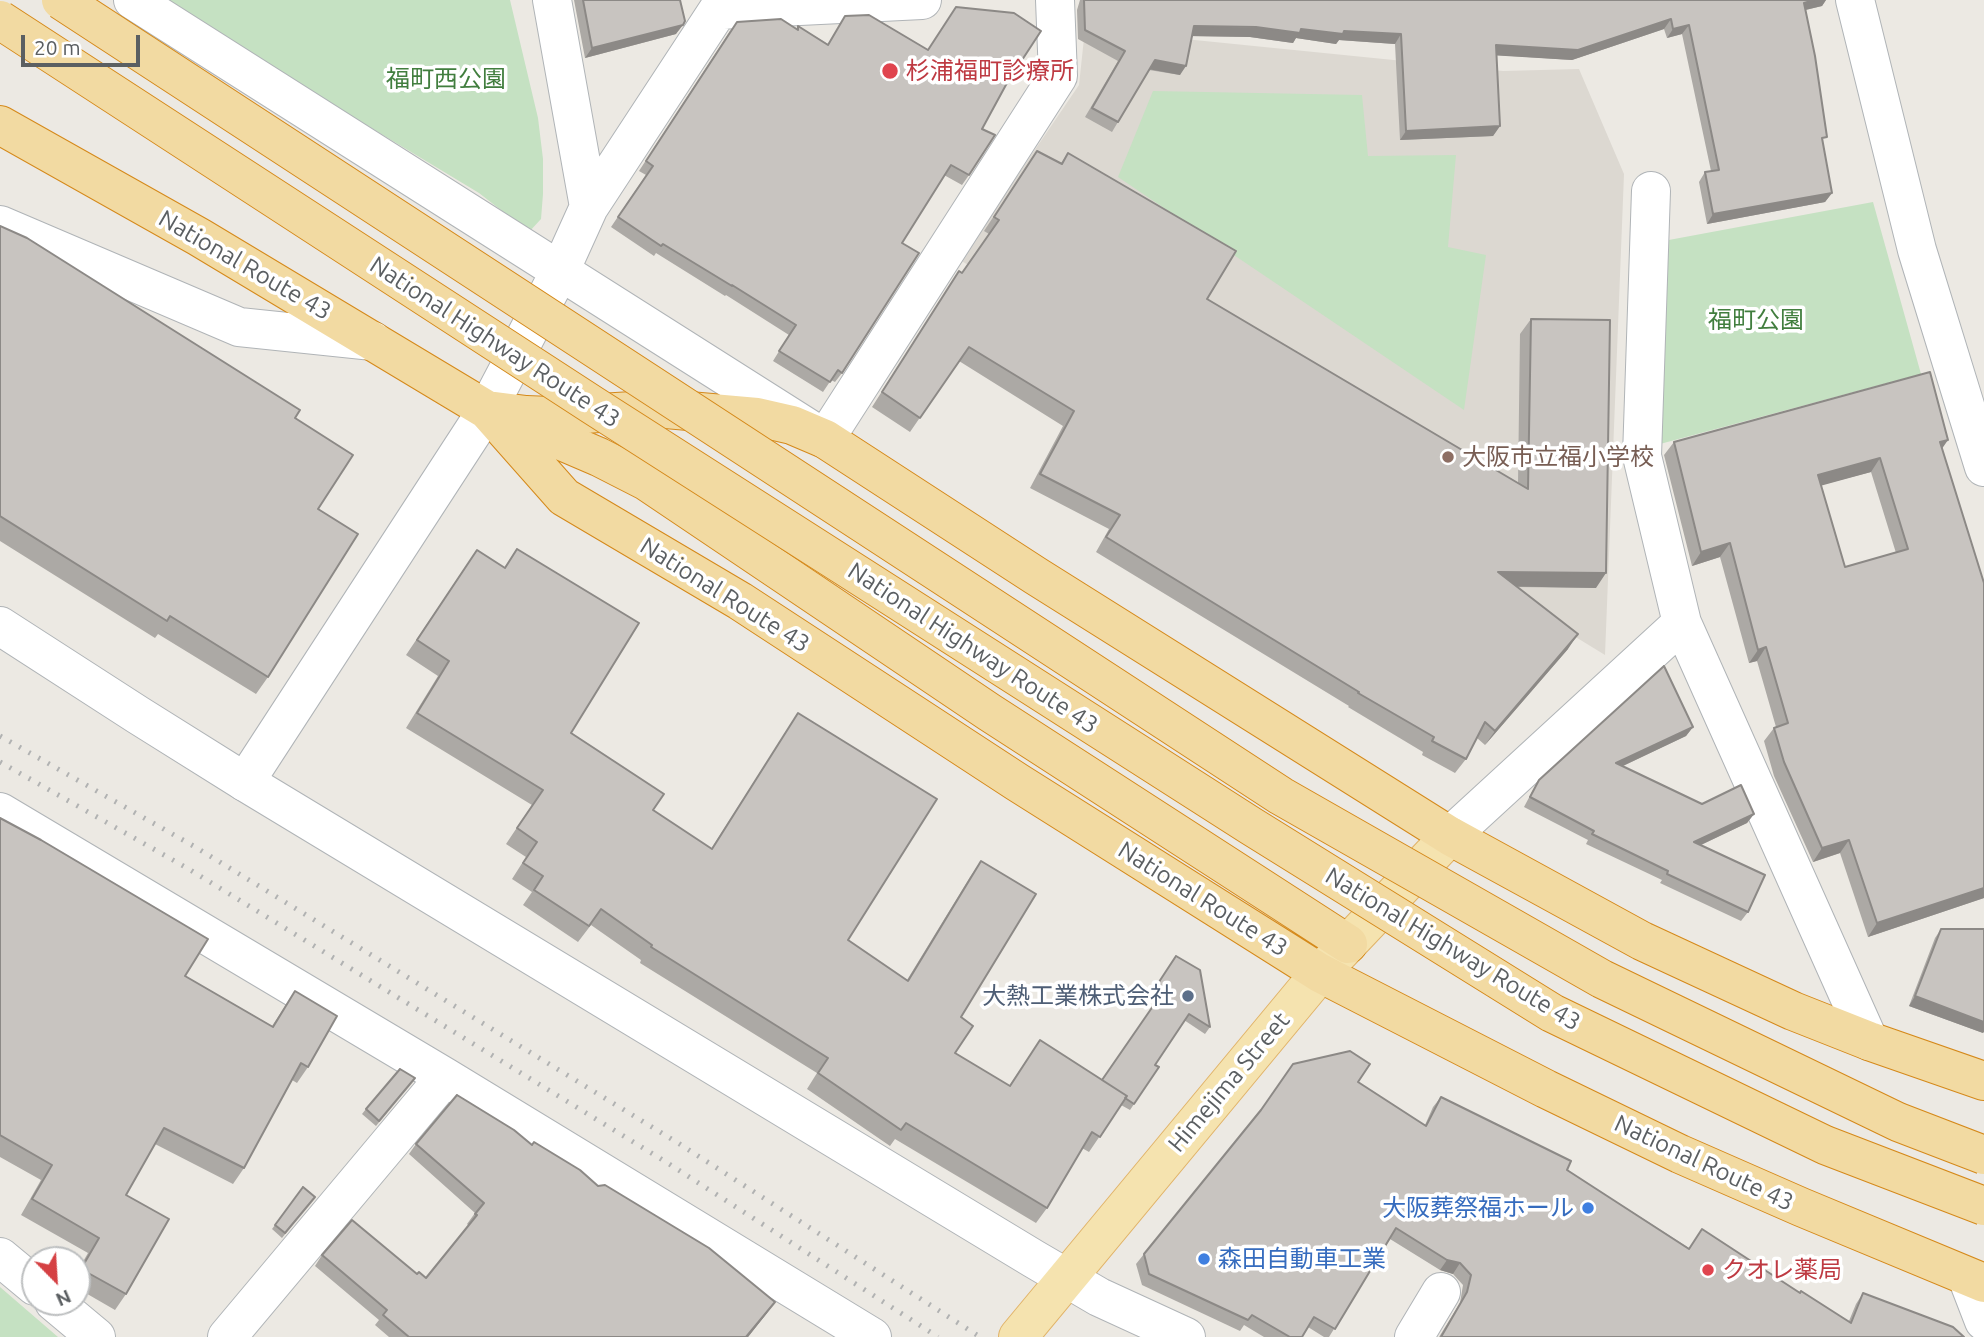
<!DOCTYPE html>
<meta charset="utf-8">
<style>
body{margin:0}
#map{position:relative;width:1984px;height:1337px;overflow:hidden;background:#ece9e3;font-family:Ubuntu,sans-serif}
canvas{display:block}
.north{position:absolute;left:21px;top:1246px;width:70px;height:70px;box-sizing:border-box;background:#fff;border:2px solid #bdbfc0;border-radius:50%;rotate:156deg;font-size:19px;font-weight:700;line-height:28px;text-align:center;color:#5b5f62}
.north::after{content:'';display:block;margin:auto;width:24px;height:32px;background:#d54043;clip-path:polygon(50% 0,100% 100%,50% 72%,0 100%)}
.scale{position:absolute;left:21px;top:35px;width:119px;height:32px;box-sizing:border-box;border:4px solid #5b5f62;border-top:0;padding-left:9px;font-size:21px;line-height:24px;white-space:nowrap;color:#5b5f62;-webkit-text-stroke:5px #fff;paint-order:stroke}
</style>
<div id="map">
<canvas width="1984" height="1337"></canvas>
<div class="north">N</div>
<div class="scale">20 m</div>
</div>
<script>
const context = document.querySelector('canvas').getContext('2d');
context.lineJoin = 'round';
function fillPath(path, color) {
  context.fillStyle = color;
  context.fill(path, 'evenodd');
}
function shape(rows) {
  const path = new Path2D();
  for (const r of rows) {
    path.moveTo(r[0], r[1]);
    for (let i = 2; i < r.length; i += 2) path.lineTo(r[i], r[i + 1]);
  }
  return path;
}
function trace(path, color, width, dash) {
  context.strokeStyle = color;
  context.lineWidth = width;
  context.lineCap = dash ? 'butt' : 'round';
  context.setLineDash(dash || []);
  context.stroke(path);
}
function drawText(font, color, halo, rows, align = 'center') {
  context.font = font + ' Ubuntu,"Noto Sans JP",sans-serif';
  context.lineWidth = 7;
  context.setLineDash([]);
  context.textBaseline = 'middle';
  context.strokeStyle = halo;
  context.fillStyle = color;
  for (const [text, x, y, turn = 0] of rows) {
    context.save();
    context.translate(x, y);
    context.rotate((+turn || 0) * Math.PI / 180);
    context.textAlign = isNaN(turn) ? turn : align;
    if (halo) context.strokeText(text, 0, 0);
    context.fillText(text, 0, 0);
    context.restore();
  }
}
const education = shape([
 [1085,29,1503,71,1579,69,1624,174,1605,655,960,260,1079,85]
]);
const green = shape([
 [159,0,510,0,538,118,543,159,543,194,541,219,529,232,479,193],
 [1153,91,1362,95,1368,156,1456,155,1448,247,1486,255,1464,410,1118,177],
 [1873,202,1921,374,1660,444,1658,242],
 [0,1287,58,1337,0,1337]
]);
const minor = shape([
 [133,0,825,439,1058,76,1055,0],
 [1855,0,1917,250,1984,467],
 [1651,191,1642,456,1682,623,1869,1041],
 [589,207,718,10,922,0],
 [0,225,239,327,373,341],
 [245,782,487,410,560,271,589,207,552,0],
 [0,812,445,1077,872,1337],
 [1450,836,1682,623],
 [0,1257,35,1286],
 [54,1302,96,1337],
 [227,1337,445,1077],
 [1414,1337,1441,1292]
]);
const tertiary = shape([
 [0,626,138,715,245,782,1034,1259,1099,1297,1186,1337],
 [1967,1277,1984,1321]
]);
const primary = shape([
 [1018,1337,1320,973,1450,836]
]);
const trunk = shape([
 [0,125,199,237,487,410,564,497,740,601,1017,782,1320,973,1546,1089,1680,1154,1801,1207,1984,1283],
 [487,410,526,415,550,416,666,409,757,417,792,425,825,439,1036,576,1450,836,1642,941,1793,1011,1869,1041,1984,1081],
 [515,421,599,457,646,481,989,712,1348,944]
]);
const rail = shape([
 [0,736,197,848,678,1143,980,1337],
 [0,762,187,868,666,1162,938,1337]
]);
const trunkBridge = shape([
 [61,0,1281,796,1602,979,1898,1122,1984,1155],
 [0,20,594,406,1251,826,1552,1013,1825,1145,1984,1206]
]);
const wall = shape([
 [574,0,680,0,676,34,585,58],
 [1080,0,1826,0,1822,6,1805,10,1823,143,1832,193,1825,202,1707,224,1699,182,1705,172,1711,171,1682,34,1667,38,1664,29,1572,60,1496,55,1500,126,1493,136,1400,140,1395,44,1339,40,1336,44,1296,38,1293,43,1250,37,1192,36,1180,75,1149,70,1112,132,1085,117,1118,61,1078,39,1077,10],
 [845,16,928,50,1007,83,982,129,969,175,962,185,944,175,902,243,842,373,835,382,831,380,823,392,773,361,789,335,726,295,725,296,656,253,654,256,611,227,646,175,639,171,730,31,796,29,798,26,828,44],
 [1037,151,1061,163,1068,153,1207,299,1518,483,1520,334,1531,319,1596,588,1517,587,1568,649,1485,745,1477,738,1466,759,1455,773,1422,755,1423,752,1348,707,1349,706,1096,552,1109,529,1030,488,1063,426,959,361,910,432,872,407,949,286,959,271,962,273,989,234,984,231],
 [0,226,295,418,318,509,268,677,256,694,158,634,155,638,0,541],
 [1674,442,1942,448,1984,898,1868,937,1840,853,1813,862,1774,776,1764,741,1774,728,1776,727,1757,661,1749,663,1720,557,1692,566,1664,455],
 [1871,472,1896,553,1845,567,1821,485],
 [517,549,571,733,653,810,711,849,798,713,848,940,907,980,970,877,981,861,961,1017,955,1053,1009,1086,1040,1040,1102,1080,1156,1002,1149,998,1176,956,1210,1027,1205,1034,1184,1020,1155,1065,1159,1067,1130,1110,1121,1105,1089,1152,1082,1148,1047,1208,1036,1223,895,1139,890,1146,807,1089,817,1073,640,963,641,960,591,925,578,942,523,905,532,892,512,879,526,857,506,844,532,805,406,728,438,676,406,655,466,566,504,568],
 [1693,727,1686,736,1623,766,1702,804,1754,814,1747,823,1701,845,1748,912,1741,921,1660,883,1662,880,1586,844,1588,840,1524,807,1533,790,1539,780],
 [0,818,185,976,272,1026,295,991,308,1067,297,1083,292,1080,244,1168,233,1184,155,1144,126,1195,126,1294,115,1310,77,1288,77,1272,88,1253,21,1215,41,1180,0,1157],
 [1941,929,1983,1033,1909,1006,1935,938],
 [415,1078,376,1126,362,1114,366,1109],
 [1358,1082,1425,1125,1433,1107,1441,1097,1567,1170,1689,1248,1800,1293,1849,1321,1856,1304,1863,1293,1964,1337,1439,1337,1460,1303,1463,1285,1453,1274,1440,1270,1390,1239,1329,1337,1324,1337,1308,1327,1302,1337,1264,1337,1244,1325,1240,1331,1142,1285,1136,1264,1144,1254],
 [416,1144,532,1145,598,1186,767,1313,748,1337,389,1337,375,1325,379,1320,315,1266,322,1255,417,1274,426,1278,469,1226,467,1224,475,1213,409,1154],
 [303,1187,311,1202,282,1238,272,1229]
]);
const shadedWall = shape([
 [1814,0,1826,0,1822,6,1797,12,1804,3],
 [1671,19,1664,29,1572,60,1489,55,1496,45],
 [683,25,676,34,585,58,592,48],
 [1689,25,1682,34,1667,38,1673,29],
 [1194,26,1301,29,1401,34,1395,44,1339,40,1336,44,1296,38,1293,43,1250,37,1187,36],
 [1155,60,1186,66,1180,75,1148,69],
 [1500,126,1493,136,1400,140,1406,131],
 [1832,193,1825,202,1707,224,1713,214],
 [1948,440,1939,453,1940,442],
 [1880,458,1871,472,1809,489,1818,475],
 [1730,543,1720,557,1692,566,1701,552],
 [1498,572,1606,573,1596,588,1488,586],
 [1578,634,1568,649,1485,745,1495,731],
 [1766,647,1757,661,1749,663,1758,650],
 [1693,727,1686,736,1610,772,1616,763],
 [1754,814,1747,823,1688,851,1694,842],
 [1849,840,1840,853,1813,862,1822,848],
 [1984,888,1984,898,1868,937,1877,923],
 [1915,996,1984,1022,1984,1032,1983,1033,1909,1006],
 [1447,1260,1460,1263,1453,1274,1440,1270],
 [775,1302,767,1313,748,1337,746,1337]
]);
const building = shape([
 [583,0,680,0,685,21,683,25,592,48,583,0],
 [1084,0,1814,0,1804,3,1815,56,1827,137,1822,138,1832,193,1713,214,1705,172,1719,170,1689,25,1673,29,1671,19,1578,50,1496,45,1500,126,1406,131,1401,34,1344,31,1343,34,1301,29,1300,33,1256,27,1194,26,1186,66,1155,60,1118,122,1092,108,1125,51,1085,30,1084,0],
 [956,7,1014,13,1041,31,1007,83,982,129,995,135,969,175,951,165,902,243,919,253,842,373,838,370,830,382,779,351,796,325,732,285,732,286,663,244,661,246,618,217,653,166,646,161,737,22,781,19,798,30,798,26,828,45,845,16,869,15,928,50,956,7],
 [1037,151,1062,164,1068,153,1236,251,1207,299,1528,489,1531,319,1610,320,1606,573,1498,572,1578,634,1495,731,1485,722,1466,759,1432,741,1434,737,1358,693,1359,692,1106,537,1120,515,1040,474,1074,411,969,347,920,418,882,392,959,271,962,273,999,220,994,217,1037,151],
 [0,226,27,238,300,410,295,418,353,455,318,509,358,534,268,677,170,616,167,621,0,516,0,226],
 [1930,372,1948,440,1940,442,1984,583,1984,888,1877,923,1849,840,1822,848,1784,762,1774,728,1788,723,1766,647,1758,650,1730,543,1701,552,1674,442,1930,372],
 [1880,458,1908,549,1845,567,1818,475,1880,458],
 [517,549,639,623,571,733,664,794,653,810,712,849,798,713,937,799,848,940,908,981,981,861,1036,894,961,1017,973,1026,955,1053,1010,1086,1040,1040,1127,1096,1100,1137,1092,1132,1047,1208,906,1123,901,1130,818,1073,828,1058,651,947,652,945,601,909,589,926,534,890,543,876,523,863,537,842,517,828,543,790,417,713,449,661,417,640,477,550,505,568,517,549],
 [1664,666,1693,727,1616,763,1702,804,1741,785,1754,814,1694,842,1765,875,1748,912,1667,874,1668,871,1592,834,1594,831,1530,797,1539,780,1664,666],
 [0,818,41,840,208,939,185,976,273,1027,295,991,337,1016,308,1067,301,1063,244,1168,164,1128,126,1195,169,1219,126,1294,81,1269,99,1238,32,1199,52,1165,0,1135,0,818],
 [1941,929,1984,929,1984,1022,1915,996,1941,929],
 [1176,956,1200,970,1210,1027,1189,1014,1155,1065,1159,1067,1134,1104,1125,1098,1127,1096,1102,1080,1160,996,1153,991,1176,956],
 [1350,1051,1370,1064,1358,1082,1426,1126,1441,1097,1571,1161,1567,1170,1689,1249,1702,1229,1800,1293,1801,1291,1851,1323,1863,1293,1953,1327,1964,1337,1441,1337,1467,1292,1471,1275,1460,1263,1447,1260,1396,1228,1335,1329,1314,1317,1302,1337,1290,1337,1252,1315,1248,1320,1149,1274,1144,1254,1261,1110,1293,1064,1350,1051],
 [400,1069,415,1078,379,1121,366,1109,400,1069],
 [457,1095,514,1130,532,1145,534,1142,580,1170,598,1186,605,1185,709,1248,775,1302,746,1337,409,1337,383,1315,387,1310,322,1255,352,1220,417,1274,419,1272,426,1278,477,1215,475,1214,484,1203,416,1144,457,1095],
 [303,1187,315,1197,285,1233,275,1225,303,1187]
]);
const markers = [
 [890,71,9,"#e0444e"],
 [1448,457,7,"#8d6e63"],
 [1188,996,7,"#5c6f8a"],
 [1588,1208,7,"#3f7fe0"],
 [1204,1259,7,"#3f7fe0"],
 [1708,1270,7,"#e0444e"]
];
const healthNames = [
 ["杉浦福町診療所",906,71],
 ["クオレ薬局",1722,1270]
];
const parkNames = [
 ["福町西公園",446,79],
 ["福町公園",1756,320]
];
const streetNames = [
 ["National Route 43",245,265,30],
 ["National Highway Route 43",495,342,33],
 ["National Route 43",725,595,32],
 ["National Highway Route 43",973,648,33],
 ["National Route 43",1203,899,32],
 ["National Highway Route 43",1453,949,31],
 ["Himejima Street",1229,1082,-50],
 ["National Route 43",1704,1163,25]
];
const educationNames = [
 ["大阪市立福小学校",1462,457]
];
const serviceNames = [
 ["大熱工業株式会社",1174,996]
];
const shopNames = [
 ["大阪葬祭福ホール",1574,1208],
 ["森田自動車工業",1218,1259,"left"]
];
fillPath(education, '#dcd8d1');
fillPath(green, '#c5e1c2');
trace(minor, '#b0b4b7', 40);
trace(tertiary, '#b0b4b7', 40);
trace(primary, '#e1b368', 40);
trace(trunk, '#d5891a', 40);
trace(minor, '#fff', 38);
trace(tertiary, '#fff', 38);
trace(primary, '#f5e3af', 38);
trace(trunk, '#f2daa2', 38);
trace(rail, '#b1b2b2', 5, [2, 9]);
trace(trunkBridge, '#d5891a', 40, []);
trace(trunkBridge, '#f2daa2', 38);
fillPath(wall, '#aca9a5');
fillPath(shadedWall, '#8c8986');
fillPath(building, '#c8c4c0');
trace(building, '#8c8986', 2);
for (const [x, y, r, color] of markers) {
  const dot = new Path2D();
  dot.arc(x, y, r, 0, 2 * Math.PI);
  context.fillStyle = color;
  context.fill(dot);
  trace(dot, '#fff', 2.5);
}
drawText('24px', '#be3a42', '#fff', healthNames, 'left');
drawText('24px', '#417e3e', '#fff', parkNames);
drawText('24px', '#5b5f62', '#fff', streetNames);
drawText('24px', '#785e54', '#fff', educationNames, 'left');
drawText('24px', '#4e5e75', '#fff', serviceNames, 'right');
drawText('24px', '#366cbe', '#fff', shopNames, 'right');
</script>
